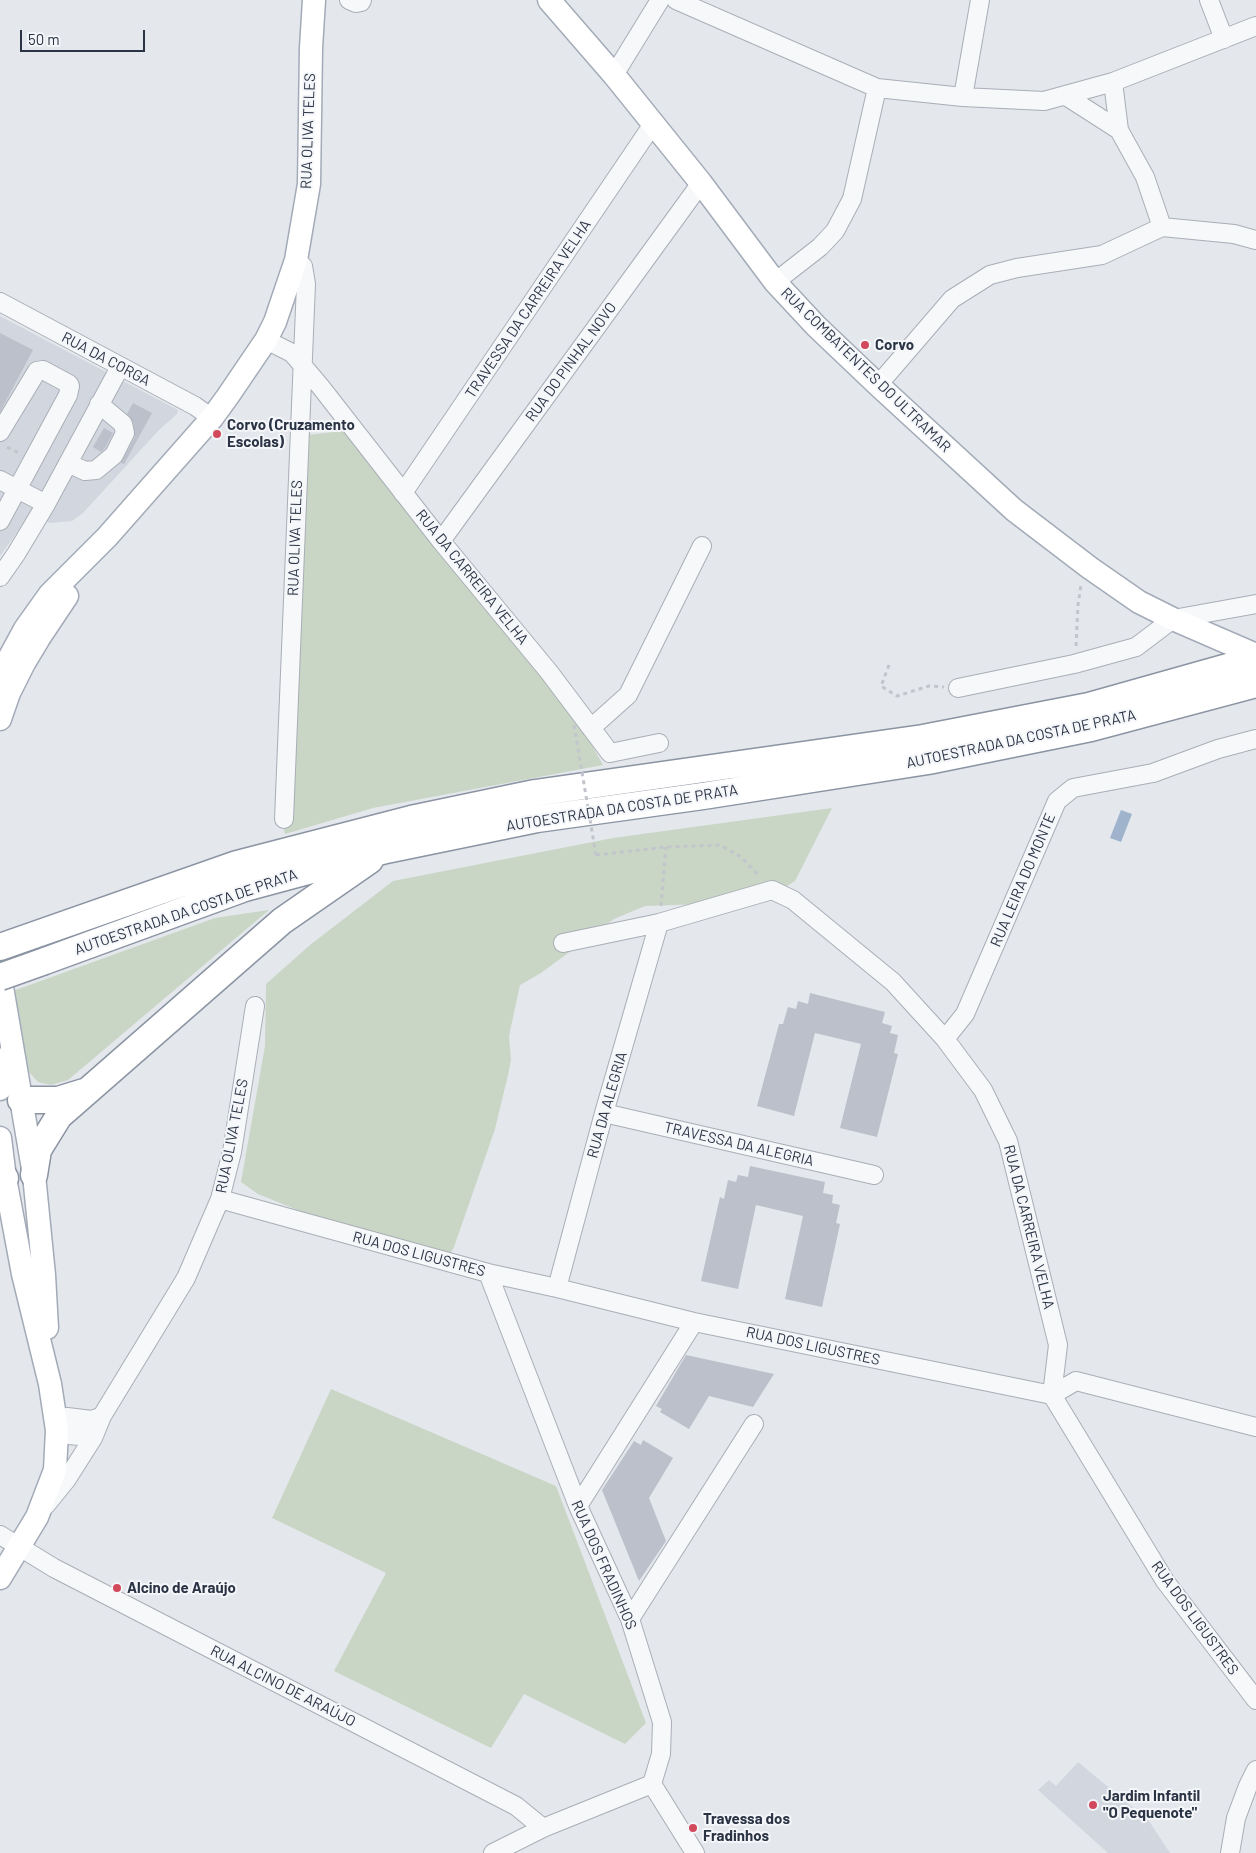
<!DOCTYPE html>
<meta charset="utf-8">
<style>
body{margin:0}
#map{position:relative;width:1256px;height:1853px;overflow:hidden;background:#e4e7ec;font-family:Barlow,sans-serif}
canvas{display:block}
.scale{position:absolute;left:20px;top:30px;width:125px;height:22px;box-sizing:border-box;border:2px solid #2b3445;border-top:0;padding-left:6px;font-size:15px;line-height:18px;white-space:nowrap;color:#2b3445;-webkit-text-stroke:4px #f4f6f9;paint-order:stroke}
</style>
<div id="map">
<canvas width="1256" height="1853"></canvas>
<div class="scale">50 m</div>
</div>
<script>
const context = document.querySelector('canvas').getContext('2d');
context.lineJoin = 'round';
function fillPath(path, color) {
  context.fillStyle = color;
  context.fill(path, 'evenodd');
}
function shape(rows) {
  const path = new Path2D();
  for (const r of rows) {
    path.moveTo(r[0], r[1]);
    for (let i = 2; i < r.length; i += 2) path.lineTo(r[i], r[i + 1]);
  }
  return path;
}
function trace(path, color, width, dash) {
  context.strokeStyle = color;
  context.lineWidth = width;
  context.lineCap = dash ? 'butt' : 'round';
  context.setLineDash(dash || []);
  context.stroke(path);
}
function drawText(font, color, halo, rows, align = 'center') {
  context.font = font + ' Barlow,sans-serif';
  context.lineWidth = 4;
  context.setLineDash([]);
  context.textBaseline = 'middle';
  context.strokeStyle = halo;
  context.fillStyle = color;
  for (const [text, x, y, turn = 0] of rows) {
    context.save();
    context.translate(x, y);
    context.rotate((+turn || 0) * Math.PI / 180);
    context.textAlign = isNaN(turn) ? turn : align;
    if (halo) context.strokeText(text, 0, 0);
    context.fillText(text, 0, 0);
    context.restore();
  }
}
const built = shape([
 [0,316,178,410,177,414,159,430,83,513,72,521,50,523,30,514,0,556],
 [1078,1762,1149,1821,1170,1853,1108,1853,1038,1790,1049,1780,1056,1786]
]);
const green = shape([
 [352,430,547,665,603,765,373,808,285,834,276,794,298,436],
 [832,808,795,881,777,892,703,904,645,906,614,919,541,973,520,985,509,1036,511,1060,508,1075,495,1129,454,1247,448,1258,312,1216,258,1194,241,1182,265,1046,266,984,310,945,393,881,613,838],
 [269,910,68,1080,51,1085,38,1082,28,1071,13,991,215,918],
 [331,1389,556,1486,646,1723,625,1744,524,1694,491,1748,334,1671,386,1573,272,1518]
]);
const water = shape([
 [1121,810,1132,814,1121,842,1110,838]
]);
const building = shape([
 [0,333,33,350,0,412],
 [133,403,152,413,124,464,121,463,135,437,133,422,127,414],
 [104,428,113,433,105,448,101,452,93,447],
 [810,993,885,1012,882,1023,892,1026,890,1033,898,1035,894,1053,898,1054,877,1137,840,1128,861,1044,815,1033,794,1116,757,1106,779,1024,783,1024,788,1007,796,1009,798,1001,808,1004],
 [750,1166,825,1182,823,1193,833,1195,832,1203,840,1205,836,1223,840,1224,822,1307,785,1299,803,1216,756,1205,738,1289,701,1281,720,1197,724,1199,728,1180,736,1182,738,1175,748,1177],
 [686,1355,774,1374,753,1407,709,1396,689,1429,660,1412,662,1409,656,1406],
 [643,1440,673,1458,649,1498,666,1541,639,1581,602,1490,634,1441,641,1445]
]);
const path = shape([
 [7,447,19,453],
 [1076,646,1078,605,1081,585],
 [889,665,881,686,897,696,929,686,944,687],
 [596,855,666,847,720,845,741,857,760,877],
 [661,906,666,847]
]);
const minor = shape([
 [349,0,356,3,361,2,362,0],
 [676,0,877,88,963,97,1044,101,1113,82,1256,26],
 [1209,0,1224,39],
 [614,75,660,0],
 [1113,82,1119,130,1145,177,1162,227],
 [1066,96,1119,130],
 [963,97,980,0],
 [775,282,820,247,835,231,852,199,877,88],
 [0,302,195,406,212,418],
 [266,340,292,353,320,386,441,541,549,672,610,753,659,743],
 [878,385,952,299,990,275,1017,268,1102,255,1162,227,1234,234,1256,240],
 [0,432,37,371,43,370,69,384,70,386,68,395,0,521],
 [68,463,85,471,96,470,114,455,125,433,123,424,99,404],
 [0,480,46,504],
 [403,493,653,124],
 [441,541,701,183],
 [0,577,16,554,46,504,120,367],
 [958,688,1074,664,1136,647,1173,619,1256,604],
 [591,728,628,695,702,546],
 [284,819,306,284,303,266,296,260],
 [563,943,659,923,772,890,793,900,893,982,945,1039,983,1090,1008,1141,1058,1345,1052,1395],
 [945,1039,965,1014,1057,801,1073,788,1153,773,1218,749,1256,739],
 [604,1113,874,1175],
 [220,1199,488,1273,557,1288,694,1322,1052,1395,1165,1581,1256,1700],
 [488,1273,578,1506,630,1619,662,1722,661,1754,652,1784],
 [557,1288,604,1113,659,923],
 [1052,1395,1076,1381,1256,1427],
 [56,1420,67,1417,92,1420,102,1416],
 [57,1434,80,1436,96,1431],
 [46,1505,67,1479,93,1438,102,1416,186,1278,220,1199,232,1152,255,1006],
 [578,1506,694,1322],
 [0,1535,54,1568,516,1806,543,1828],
 [630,1619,754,1424],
 [652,1784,695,1853],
 [493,1853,543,1828,652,1784],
 [1230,1853,1236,1818,1248,1786,1256,1770]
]);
const major = shape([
 [549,0,614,75,701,183,775,282,816,326,878,385,1014,510,1090,568,1139,602,1173,619,1256,655],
 [0,675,25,629,50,594,107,537,212,418,228,396,266,340,275,322,296,260,309,184,311,48,314,0],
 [0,719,9,693,24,663,39,638,67,596],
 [0,975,34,1175,44,1275,47,1328],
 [0,1089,10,1054],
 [0,1138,5,1178,23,1274,50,1384,57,1430,55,1470,37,1517,0,1578]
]);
const highway = shape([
 [0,947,237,864,411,819,535,793,923,738,1089,706,1256,659],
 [45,961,245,888,386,850,537,819,703,796,928,761,1091,728,1256,684],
 [21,1100,58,1100,84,1092],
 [0,1171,5,1178],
 [34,1175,38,1150,59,1116,282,921,370,860]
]);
const pathBridge = shape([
 [574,725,596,855]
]);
const highwayBridge = shape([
 [0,977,45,961]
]);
const markers = [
 [865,345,5,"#d1495b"],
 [217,434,5,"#d1495b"],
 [117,1588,5,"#d1495b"],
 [1093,1805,5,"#d1495b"],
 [693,1828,5,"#d1495b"]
];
const streetNames = [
 ["RUA OLIVA TELES",308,131,-88],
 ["TRAVESSA DA CARREIRA VELHA",528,309,-56],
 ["RUA DA CORGA",106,359,28],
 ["RUA DO PINHAL NOVO",571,362,-54],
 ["RUA COMBATENTES DO ULTRAMAR",866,370,44],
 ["RUA OLIVA TELES",295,538,-88],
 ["RUA DA CARREIRA VELHA",472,577,51],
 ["AUTOESTRADA DA COSTA DE PRATA",1021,739,-12],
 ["AUTOESTRADA DA COSTA DE PRATA",622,808,-9],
 ["RUA LEIRA DO MONTE",1023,880,-67],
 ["AUTOESTRADA DA COSTA DE PRATA",186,912,-19],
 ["RUA DA ALEGRIA",607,1105,-74],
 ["RUA OLIVA TELES",232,1136,-79],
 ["TRAVESSA DA ALEGRIA",739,1144,13],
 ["RUA DA CARREIRA VELHA",1029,1227,76],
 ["RUA DOS LIGUSTRES",419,1254,15],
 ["RUA DOS LIGUSTRES",813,1346,12],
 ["RUA DOS FRADINHOS",604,1565,66],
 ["RUA DOS LIGUSTRES",1195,1618,54],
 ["RUA ALCINO DE ARAÚJO",283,1686,27]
];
const poiNames = [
 ["Corvo",875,345],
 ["Corvo (Cruzamento",227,425],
 ["Escolas)",227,442],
 ["Alcino de Araújo",127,1588],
 ["Jardim Infantil",1103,1796],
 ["\"O Pequenote\"",1103,1813],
 ["Travessa dos",703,1819],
 ["Fradinhos",703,1836]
];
fillPath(built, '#d2d6de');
fillPath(green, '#c9d6c5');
fillPath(water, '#9fb4cc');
fillPath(building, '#bbc0ca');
trace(minor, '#a9aeb7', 20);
trace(major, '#a3abb8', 25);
trace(highway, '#8b94a3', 29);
trace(path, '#c2c5cb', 3, [4, 4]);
trace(minor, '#f7f8fa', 18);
trace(major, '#fff', 22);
trace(highway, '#fff', 26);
trace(highwayBridge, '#8b94a3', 29, []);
trace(pathBridge, '#c2c5cb', 3, [4, 4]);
trace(highwayBridge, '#fff', 26);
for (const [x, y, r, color] of markers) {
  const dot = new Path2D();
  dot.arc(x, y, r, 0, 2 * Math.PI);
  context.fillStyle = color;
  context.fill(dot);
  trace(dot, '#f4f6f9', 2);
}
drawText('15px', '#2b3445', '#f4f6f9', streetNames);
drawText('bold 15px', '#2b3445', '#f4f6f9', poiNames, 'left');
</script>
